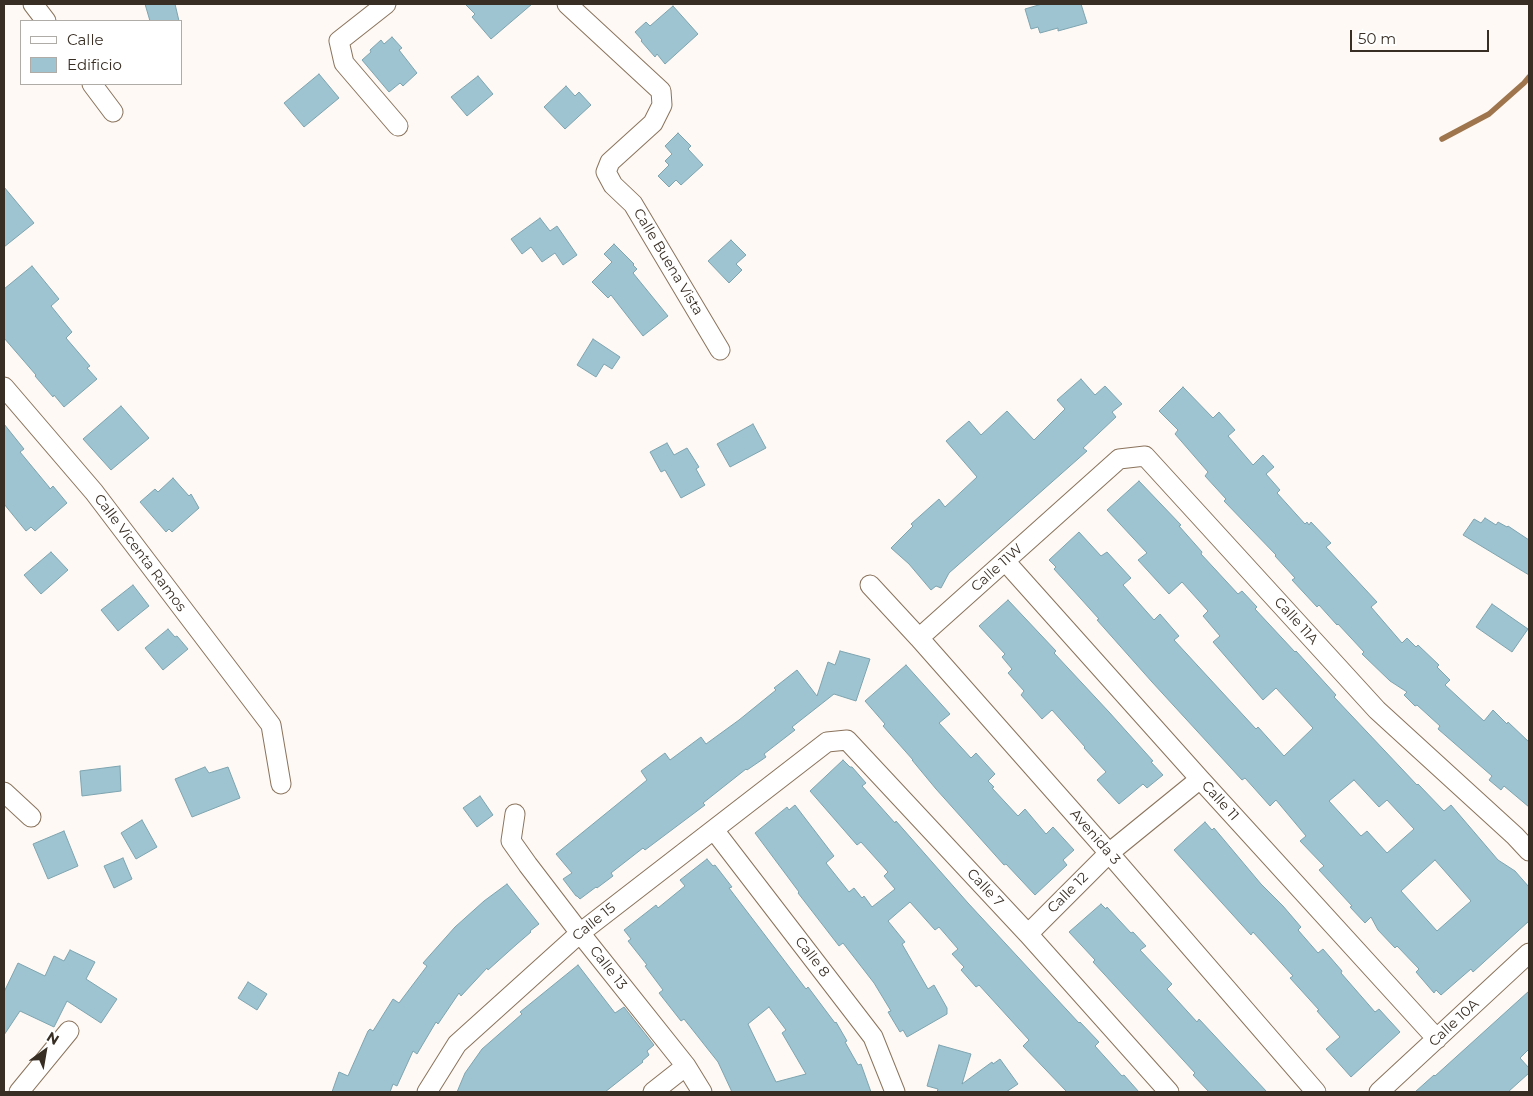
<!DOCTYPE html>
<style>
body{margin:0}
#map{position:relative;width:1533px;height:1096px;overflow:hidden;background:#fef9f4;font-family:Montserrat,sans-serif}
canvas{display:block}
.frame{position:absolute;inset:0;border:5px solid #382e24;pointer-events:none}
.legend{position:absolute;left:20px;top:20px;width:162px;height:65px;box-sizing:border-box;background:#fff;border:1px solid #afaba7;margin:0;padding:6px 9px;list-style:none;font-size:15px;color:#382e24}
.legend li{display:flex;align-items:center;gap:10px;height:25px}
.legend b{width:25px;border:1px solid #afaba7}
.north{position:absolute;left:20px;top:1026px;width:50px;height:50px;-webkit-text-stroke:4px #fff;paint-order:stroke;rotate:32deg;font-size:14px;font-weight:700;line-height:20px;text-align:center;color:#382e24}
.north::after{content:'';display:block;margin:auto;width:18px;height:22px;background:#382e24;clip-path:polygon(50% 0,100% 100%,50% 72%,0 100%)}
.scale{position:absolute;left:1350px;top:30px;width:139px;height:22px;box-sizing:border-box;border:2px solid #382e24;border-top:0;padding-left:6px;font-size:15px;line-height:18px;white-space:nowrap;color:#382e24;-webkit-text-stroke:4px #fff;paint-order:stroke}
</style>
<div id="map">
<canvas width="1533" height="1096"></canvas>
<div class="frame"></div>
<ul class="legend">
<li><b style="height:6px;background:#fff"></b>Calle</li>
<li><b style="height:14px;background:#9dc4d0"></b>Edificio</li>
</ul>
<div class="north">N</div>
<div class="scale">50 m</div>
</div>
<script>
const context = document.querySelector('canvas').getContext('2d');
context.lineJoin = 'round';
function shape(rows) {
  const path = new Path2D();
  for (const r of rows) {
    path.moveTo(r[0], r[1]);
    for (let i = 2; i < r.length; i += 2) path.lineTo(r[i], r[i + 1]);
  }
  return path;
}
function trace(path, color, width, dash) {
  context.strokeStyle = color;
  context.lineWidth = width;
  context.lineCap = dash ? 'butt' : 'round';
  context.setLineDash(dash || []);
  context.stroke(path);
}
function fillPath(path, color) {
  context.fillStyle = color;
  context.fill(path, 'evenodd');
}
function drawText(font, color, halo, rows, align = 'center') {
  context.font = font + ' Montserrat,sans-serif';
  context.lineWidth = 5;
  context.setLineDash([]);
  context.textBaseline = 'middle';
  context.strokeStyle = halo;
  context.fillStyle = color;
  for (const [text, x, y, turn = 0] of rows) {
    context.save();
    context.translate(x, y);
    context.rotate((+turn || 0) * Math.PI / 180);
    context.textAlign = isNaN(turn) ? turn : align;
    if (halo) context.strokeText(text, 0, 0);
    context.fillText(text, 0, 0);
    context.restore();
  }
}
const stream = shape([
 [1442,139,1489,114,1524,83,1529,77]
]);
const building = shape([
 [145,4,175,4,179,21,150,21,145,4],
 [465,4,532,4,491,39,472,17,475,14,465,4],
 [1042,4,1081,4,1087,23,1058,31,1058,28,1040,33,1038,27,1031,29,1025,9,1042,4],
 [673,6,698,34,665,64,657,54,655,57,641,41,642,40,635,32,646,22,650,26,673,6],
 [392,37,402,48,399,50,417,73,403,86,400,83,389,92,362,60,371,52,370,50,381,40,384,44,392,37],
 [319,74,339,98,304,127,284,103,319,74],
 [478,76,493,94,467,116,451,97,478,76],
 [566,86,575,96,579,92,591,105,565,129,544,107,566,86],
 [678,133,691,146,688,149,703,165,681,185,676,180,669,187,658,176,669,165,665,161,672,154,665,146,678,133],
 [4,187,34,223,4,247,4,187],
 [540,218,550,231,557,226,577,255,563,265,555,253,542,262,531,247,522,254,511,239,540,218],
 [731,240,746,255,736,264,742,270,729,283,708,261,731,240],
 [614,244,634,264,633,265,637,269,633,273,668,316,643,336,611,295,608,298,592,282,612,262,604,254,614,244],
 [32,266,59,299,51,306,72,332,66,338,90,366,87,368,97,379,64,407,54,395,53,397,35,376,36,375,4,338,4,289,32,266],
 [593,339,620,357,612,369,604,364,596,377,577,365,593,339],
 [1081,379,1095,395,1105,386,1122,404,1112,412,1116,417,1083,448,1087,451,949,573,941,588,936,586,931,590,909,564,891,548,913,526,911,524,939,499,945,507,977,477,946,441,969,421,981,435,1007,411,1034,440,1065,409,1057,400,1081,379],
 [1183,387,1213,418,1219,412,1235,430,1228,436,1253,465,1263,455,1274,467,1266,474,1280,490,1277,493,1305,524,1307,522,1309,525,1311,522,1331,543,1326,547,1377,602,1371,607,1402,643,1407,638,1416,647,1418,645,1439,665,1437,667,1450,680,1445,685,1484,721,1493,710,1507,724,1508,722,1529,742,1529,807,1504,786,1501,790,1489,780,1492,776,1438,729,1440,726,1417,705,1415,706,1404,695,1407,692,1390,681,1362,654,1364,652,1338,624,1337,625,1319,605,1317,607,1292,580,1295,578,1275,556,1276,555,1224,501,1226,499,1205,476,1208,472,1175,434,1178,430,1159,411,1183,387],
 [121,406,149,438,111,470,83,439,121,406],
 [4,424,24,449,20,452,49,487,50,489,53,486,67,503,35,531,31,527,26,531,4,504,4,424],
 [753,424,766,448,730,467,717,444,753,424],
 [667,443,674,455,687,448,699,467,696,469,705,485,681,498,665,470,661,472,650,452,667,443],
 [173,478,189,496,191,494,199,508,172,532,169,529,166,532,140,502,155,489,158,492,173,478],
 [1139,481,1181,525,1179,526,1202,552,1201,554,1238,594,1242,591,1257,607,1255,609,1295,652,1296,651,1336,695,1334,697,1417,785,1418,784,1444,811,1451,805,1498,860,1515,871,1529,887,1529,921,1473,972,1471,969,1441,995,1436,990,1434,993,1416,972,1419,969,1397,946,1395,948,1378,930,1371,917,1365,923,1350,907,1352,906,1319,870,1324,866,1300,841,1306,836,1276,800,1270,806,1245,778,1242,780,1152,682,1097,620,1099,619,1054,569,1056,567,1049,560,1079,532,1101,556,1107,552,1131,578,1123,585,1154,620,1160,614,1179,636,1174,640,1256,729,1258,727,1284,756,1313,728,1276,688,1263,700,1213,642,1220,636,1203,616,1208,611,1182,582,1169,594,1138,560,1147,553,1107,510,1139,481],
 [1354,780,1379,807,1387,800,1414,829,1387,853,1367,831,1361,836,1329,801,1354,780],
 [1435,860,1471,901,1437,931,1401,891,1435,860],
 [1485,518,1496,525,1498,522,1507,527,1508,526,1529,540,1529,575,1463,535,1474,519,1481,523,1485,518],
 [51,552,68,570,41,594,24,575,51,552],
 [133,585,149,606,118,631,101,610,133,585],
 [1008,600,1056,651,1054,653,1109,712,1153,761,1151,762,1163,775,1147,788,1143,784,1119,804,1097,780,1106,772,1084,748,1085,747,1052,710,1042,719,1021,695,1024,691,1008,673,1012,669,1002,657,1005,654,979,626,1008,600],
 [1492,604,1528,629,1512,652,1476,627,1492,604],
 [168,629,175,637,177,636,188,649,163,670,145,648,168,629],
 [840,651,870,659,856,701,834,694,792,727,795,730,764,754,766,757,747,770,746,769,703,803,705,805,645,850,643,848,611,873,613,876,597,888,596,887,580,899,577,896,576,896,563,879,572,873,556,854,647,780,641,771,665,753,670,760,701,737,706,744,739,720,776,690,774,688,797,670,817,696,828,662,835,665,840,651],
 [906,665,950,714,939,723,971,758,976,753,995,774,988,781,994,787,992,788,1018,816,1025,809,1046,834,1053,827,1074,850,1063,860,1067,865,1035,895,1006,864,1004,865,936,789,912,760,913,760,883,726,885,724,865,701,906,665],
 [843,760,850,767,852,767,866,783,862,786,895,823,896,821,968,903,1079,1023,1080,1022,1099,1042,1095,1046,1122,1076,1124,1075,1139,1092,1067,1092,1023,1046,1029,1040,979,985,976,987,961,970,964,967,952,954,958,949,939,927,935,930,910,902,888,921,905,942,902,944,928,989,934,985,947,1008,947,1014,907,1037,903,1030,900,1032,888,1012,891,1011,874,983,843,943,839,946,798,893,799,892,755,833,787,807,789,810,795,805,834,856,826,863,849,892,854,888,862,898,864,896,872,907,895,889,884,876,888,872,861,842,857,845,810,791,843,760],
 [120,766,121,791,82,796,80,771,120,766],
 [205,767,209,773,228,767,240,798,192,817,175,779,205,767],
 [480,796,493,815,477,827,463,808,480,796],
 [142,820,157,847,136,859,121,833,142,820],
 [1205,822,1212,830,1214,828,1261,884,1283,906,1301,927,1298,930,1318,953,1323,949,1342,971,1341,973,1375,1012,1379,1009,1400,1032,1351,1077,1326,1049,1340,1037,1317,1011,1319,1010,1290,978,1293,976,1253,932,1251,935,1174,850,1205,822],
 [64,831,78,866,48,879,33,844,64,831],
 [123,858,132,879,114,888,104,866,123,858],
 [707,859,713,866,715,865,732,887,729,888,806,989,808,987,835,1023,836,1022,847,1041,845,1042,858,1065,861,1064,871,1092,732,1092,718,1062,684,1019,681,1021,659,993,663,990,645,966,647,965,628,941,631,939,624,930,656,905,658,908,685,886,680,880,707,859],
 [769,1007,786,1030,782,1033,806,1074,776,1082,748,1024,769,1007],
 [507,884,539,924,530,931,531,932,517,944,488,970,487,968,461,996,459,993,438,1024,436,1022,417,1054,413,1051,397,1086,393,1084,390,1092,332,1092,339,1072,348,1076,368,1031,370,1029,373,1031,393,999,399,1003,427,966,423,963,455,927,484,901,507,884],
 [1101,904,1106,909,1107,907,1131,933,1133,932,1146,946,1140,950,1172,984,1167,989,1197,1022,1199,1019,1267,1092,1209,1092,1193,1075,1195,1073,1093,962,1095,960,1069,932,1101,904],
 [70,950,95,962,86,979,117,999,101,1023,67,1001,54,1027,20,1011,4,1035,4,992,18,963,45,976,54,956,64,961,70,950],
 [578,965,615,1013,624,1007,654,1045,647,1051,649,1055,642,1061,643,1062,605,1092,457,1092,465,1073,482,1049,522,1014,520,1012,578,965],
 [248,982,267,994,257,1010,238,998,248,982],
 [1529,991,1529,1049,1520,1058,1529,1068,1529,1073,1508,1092,1415,1092,1434,1075,1435,1076,1529,991],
 [939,1045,971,1054,962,1084,992,1062,993,1064,1000,1059,1018,1084,1006,1092,937,1092,938,1089,927,1086,939,1045]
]);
const minor = shape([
 [33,4,46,21],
 [386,4,339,41,344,63,398,126],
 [567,4,661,91,662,105,653,123,610,162,606,172,613,185,633,204,720,350],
 [92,84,113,112],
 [4,387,94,492,271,725,281,784],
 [1005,561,1200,779,1437,1039],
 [870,585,919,638,1109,853,1316,1092],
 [919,638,1119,459,1145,456,1377,710,1515,836,1529,851],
 [4,792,31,817],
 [515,814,511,841,528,865,580,933,686,1066,702,1092],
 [714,830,873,1037,895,1092],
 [1028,934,1109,853,1200,779],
 [19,1092,69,1031],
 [427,1092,457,1044,580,933,827,742,847,740,1028,934,1169,1092],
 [653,1092,686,1066],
 [1379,1092,1529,953]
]);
const streetNames = [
 ["Calle Buena Vista",668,262,59],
 ["Calle Vicenta Ramos",140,553,53],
 ["Calle 11W",997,568,-42],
 ["Calle 11A",1296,621,48],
 ["Calle 11",1220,801,48],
 ["Avenida 3",1095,837,49],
 ["Calle 7",985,888,47],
 ["Calle 12",1068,893,-45],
 ["Calle 15",594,922,-39],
 ["Calle 8",812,957,52],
 ["Calle 13",608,968,52],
 ["Calle 10A",1454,1023,-43]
];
trace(stream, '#9e754c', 5.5);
fillPath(building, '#9dc4d0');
trace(building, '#7ea4b0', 1);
trace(minor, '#8a735c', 21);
trace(minor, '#fff', 19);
drawText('14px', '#382e24', '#fff', streetNames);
</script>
